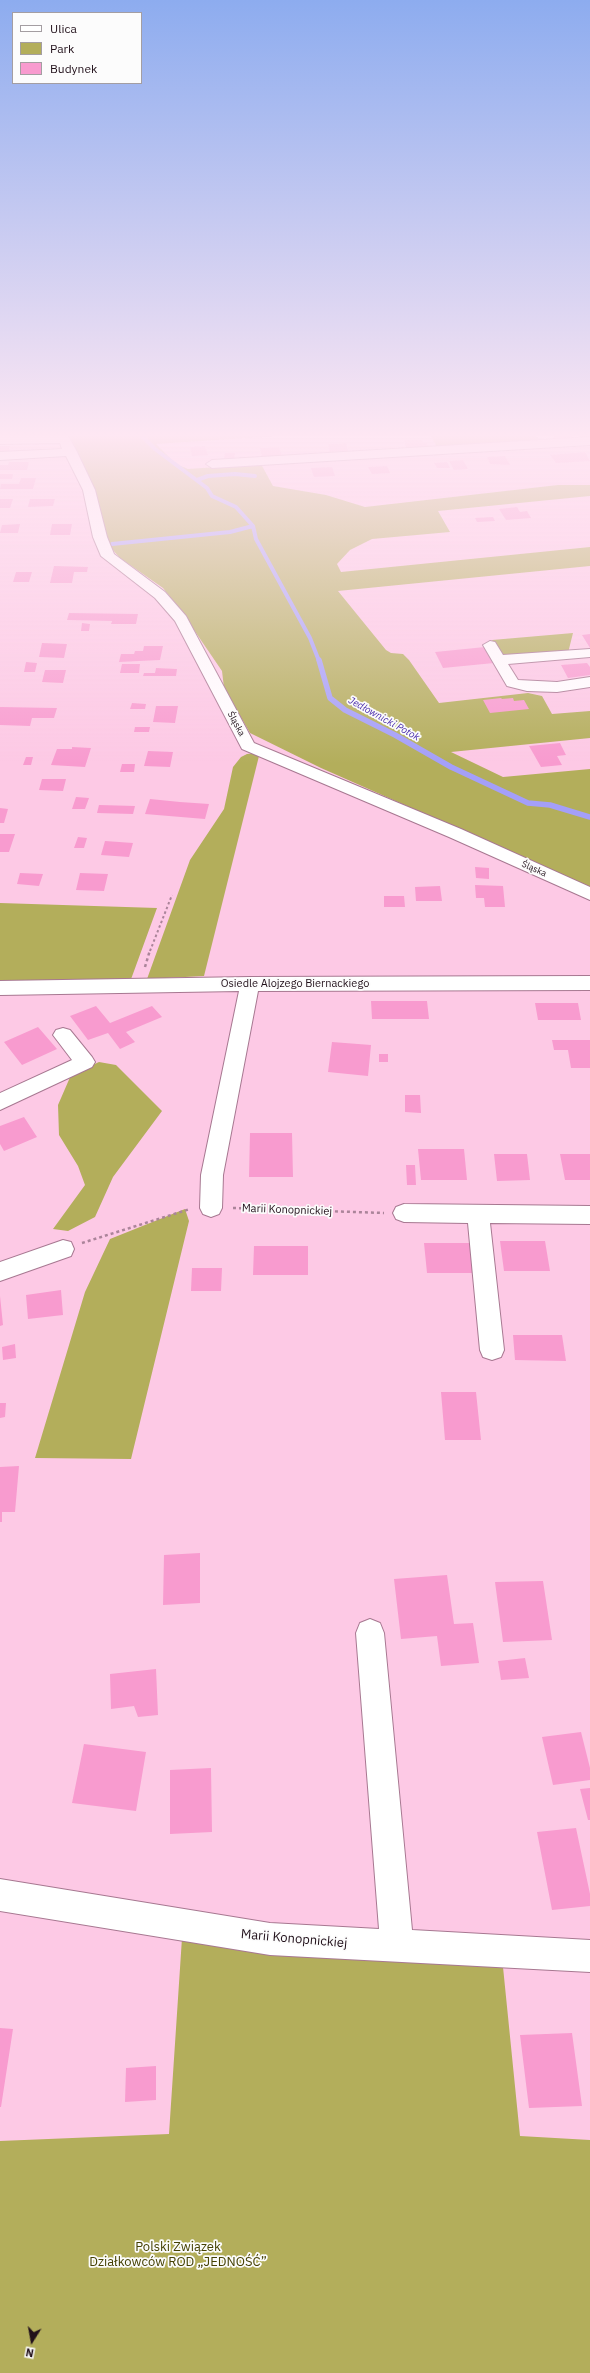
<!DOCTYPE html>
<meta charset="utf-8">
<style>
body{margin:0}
#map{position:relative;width:590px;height:2373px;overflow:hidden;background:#fdc9e5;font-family:"IBM Plex Sans",sans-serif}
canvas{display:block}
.legend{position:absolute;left:12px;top:12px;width:130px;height:72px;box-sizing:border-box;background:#fcfcfc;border:1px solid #a49ea2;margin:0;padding:5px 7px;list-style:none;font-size:12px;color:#21101a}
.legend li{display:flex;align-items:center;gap:8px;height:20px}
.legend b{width:20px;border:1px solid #a49ea2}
.north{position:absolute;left:12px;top:2321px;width:40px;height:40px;-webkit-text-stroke:3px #fcfcfc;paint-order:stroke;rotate:191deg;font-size:11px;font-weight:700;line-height:16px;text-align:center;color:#21101a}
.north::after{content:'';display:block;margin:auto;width:14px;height:18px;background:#21101a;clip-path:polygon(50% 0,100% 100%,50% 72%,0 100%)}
</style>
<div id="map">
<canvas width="590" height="2373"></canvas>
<ul class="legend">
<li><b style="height:5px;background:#fff"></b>Ulica</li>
<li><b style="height:11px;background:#b3ae5b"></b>Park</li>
<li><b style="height:11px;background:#f89bcf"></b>Budynek</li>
</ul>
<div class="north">N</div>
</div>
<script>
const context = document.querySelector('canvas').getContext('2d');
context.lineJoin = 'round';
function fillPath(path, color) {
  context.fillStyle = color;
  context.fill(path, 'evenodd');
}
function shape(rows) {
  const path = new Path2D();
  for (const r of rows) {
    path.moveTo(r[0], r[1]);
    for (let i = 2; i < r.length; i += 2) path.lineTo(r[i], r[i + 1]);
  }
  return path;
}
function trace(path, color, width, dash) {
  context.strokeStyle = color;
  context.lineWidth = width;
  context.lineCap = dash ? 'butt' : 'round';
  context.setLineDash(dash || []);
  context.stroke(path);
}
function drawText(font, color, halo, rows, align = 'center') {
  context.font = font + ' "IBM Plex Sans",sans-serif';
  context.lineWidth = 3.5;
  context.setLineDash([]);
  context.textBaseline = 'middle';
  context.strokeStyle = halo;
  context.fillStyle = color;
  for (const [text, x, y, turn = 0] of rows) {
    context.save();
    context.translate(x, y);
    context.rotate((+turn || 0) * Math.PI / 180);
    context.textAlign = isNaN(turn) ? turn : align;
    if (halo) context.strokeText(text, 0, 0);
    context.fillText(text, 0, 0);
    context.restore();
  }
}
const green = shape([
 [64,432,401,432,355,436,308,434,156,444,176,464,188,469,261,464,273,486,326,495,365,507,558,485,590,485,590,496,438,511,450,532,372,539,350,550,337,564,341,572,590,547,590,566,338,591,386,650,391,653,403,654,409,660,439,703,528,693,542,696,552,714,590,711,590,738,451,752,503,777,590,769,590,887,321,768,250,733,224,688,222,671,179,608,163,588,120,558,111,548,90,483],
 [429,432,532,432,541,442,438,449],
 [573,633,568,653,503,658,492,640],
 [256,753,259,756,204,976,147,979,190,860,224,809,233,767,241,757,247,754],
 [0,903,157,908,130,982,0,981],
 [99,1062,116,1065,162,1111,113,1177,95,1217,68,1231,53,1229,85,1185,78,1166,59,1135,58,1105,71,1075],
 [185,1209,189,1221,131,1459,35,1458,85,1292,110,1239],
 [182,1938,236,1950,351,1959,503,1967,520,2136,590,2140,590,2373,0,2373,0,2141,169,2134]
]);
const streamFar1 = shape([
 [91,432,100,432],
 [138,432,155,449,207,488,212,496,236,507,253,526,256,539,310,638,319,661],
 [197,480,208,476,235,474,255,476],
 [112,544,230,532,253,526]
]);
const stream = shape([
 [319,660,330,698,345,710,395,735,451,767,528,803,550,805,590,817]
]);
const building = shape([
 [552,432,570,432,574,440,556,440],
 [404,440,422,440,423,443,427,443,429,449,407,450],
 [346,443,348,451,330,452,328,444],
 [0,446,10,446,8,455,0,455],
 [205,446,208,455,192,456,190,447],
 [279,447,282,456,262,457,260,448],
 [585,452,590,461,556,463,550,455],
 [225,453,235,453,234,458,224,458],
 [505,456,510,465,490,464,487,457],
 [463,460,468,469,454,470,449,461],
 [9,462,29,462,27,470,0,470,0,465,8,465],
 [447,462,450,468,437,468,434,463],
 [387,466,390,473,372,474,368,467],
 [332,467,335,476,314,477,311,468],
 [0,474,13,474,12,479,0,479],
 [21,478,36,478,33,489,0,489,1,484,19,484],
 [0,499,13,499,10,508,0,508],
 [30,499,55,499,53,506,28,507],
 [517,507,520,512,527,511,531,518,506,520,499,509],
 [493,517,495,521,477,522,475,518],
 [20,524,18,533,0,533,2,525],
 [52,524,72,524,70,535,50,535],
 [54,566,88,567,87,572,74,572,72,583,50,583],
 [16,572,32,572,29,582,13,582],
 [69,613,138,614,136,624,111,624,112,621,67,620],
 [82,623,90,624,89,631,81,631],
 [590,634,590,648,582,635],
 [42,643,67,644,64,658,39,657],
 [144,646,163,646,160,660,119,662,121,654,134,654,135,651,143,651],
 [485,647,494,663,443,668,435,652],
 [26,662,37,663,35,672,24,672],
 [587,663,590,667,590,675,568,678,561,665],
 [122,664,140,664,139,673,120,673],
 [156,668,177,669,176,676,143,676,144,673,155,673],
 [45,670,66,670,63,683,42,682],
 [501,698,502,699,513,698,514,701,524,700,529,709,490,713,483,700],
 [132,703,146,704,145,709,130,709],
 [156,706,178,706,175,723,153,722],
 [0,707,57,708,54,718,32,718,30,726,0,725],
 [135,727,150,727,149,732,134,732],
 [560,743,566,755,557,756,562,765,541,767,529,746],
 [72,747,91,748,85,767,51,765,57,749,72,749],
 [148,751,173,752,170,767,144,766],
 [26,757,33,757,31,765,23,765],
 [122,764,135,764,134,772,120,772],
 [42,779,66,779,63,791,39,790],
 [76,797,89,798,85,809,72,809],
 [150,799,180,802,209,804,205,819,145,814],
 [99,805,135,806,133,814,97,813],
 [0,808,8,809,4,823,0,823],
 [0,834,15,834,9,852,0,852],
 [78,837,87,838,84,848,74,848],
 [105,841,133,843,129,857,101,855],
 [475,867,489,868,489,879,476,878],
 [20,873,43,874,39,886,17,884],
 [80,873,108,874,104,891,76,890],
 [475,885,503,886,505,907,485,907,484,898,476,898],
 [440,886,442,901,416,901,415,887],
 [384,896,404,896,405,907,384,907],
 [371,1001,427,1001,429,1019,372,1019],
 [535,1003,578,1003,581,1020,538,1020],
 [96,1006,110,1023,152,1006,162,1017,126,1032,135,1042,120,1049,108,1033,88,1040,70,1016],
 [38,1027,57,1049,22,1065,4,1042],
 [552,1040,590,1040,590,1068,571,1068,568,1050,554,1050],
 [332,1042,371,1045,368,1076,328,1072],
 [379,1054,388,1054,388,1062,379,1062],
 [405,1095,420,1095,421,1113,405,1112],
 [24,1117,37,1137,4,1151,0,1144,0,1126],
 [250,1133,292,1133,293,1177,249,1177],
 [418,1149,464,1149,467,1180,421,1180],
 [494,1154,527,1154,530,1180,497,1181],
 [560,1154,590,1154,590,1180,565,1180],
 [406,1165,415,1165,416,1185,407,1185],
 [500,1241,545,1241,550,1271,504,1271],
 [424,1243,470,1243,473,1273,427,1273],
 [254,1246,308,1246,308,1275,253,1275],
 [192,1268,222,1268,221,1291,191,1291],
 [61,1290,63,1315,28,1319,26,1295],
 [0,1296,3,1325,0,1326],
 [513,1335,562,1335,566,1361,515,1360],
 [15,1344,16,1358,3,1360,2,1347],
 [441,1392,476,1392,481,1440,445,1440],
 [0,1403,6,1403,5,1417,0,1418],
 [19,1466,15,1512,2,1512,2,1522,0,1522,0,1467],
 [200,1553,200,1603,163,1605,164,1555],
 [447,1575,454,1624,473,1623,479,1663,441,1666,437,1636,401,1639,394,1579],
 [543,1581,552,1640,503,1642,495,1582],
 [525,1658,529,1678,501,1680,498,1661],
 [156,1669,158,1715,138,1717,134,1706,111,1709,110,1674],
 [581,1732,590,1768,590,1780,553,1785,542,1737],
 [84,1744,146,1752,136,1811,72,1803],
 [211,1768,212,1832,170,1834,170,1770],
 [590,1788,590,1820,588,1820,580,1789],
 [576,1828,590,1894,590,1906,552,1910,537,1832],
 [0,2028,13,2029,1,2107,0,2107],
 [572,2033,582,2106,529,2108,520,2035],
 [156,2066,156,2100,125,2102,126,2068]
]);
const pathFar1 = shape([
 [150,951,172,895]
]);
const path = shape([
 [145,967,150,950],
 [233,1208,384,1213],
 [82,1243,190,1209]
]);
const minor = shape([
 [54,432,66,432,77,452,95,490,107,537,114,554,165,592,186,616,254,743,461,829,590,887,590,900,449,837,242,749,175,621,155,598,101,556,93,537,83,490,66,456,0,460,0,452,62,449,60,443,0,444,0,436,56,436,54,432],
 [590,437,590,445,212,468,206,464,212,460,590,437],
 [490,641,495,642,503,655,590,649,590,657,508,664,518,680,557,682,590,677,590,687,557,692,527,691,507,686,483,645,490,641],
 [590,976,590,990,258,991,223,1175,222,1208,219,1214,211,1217,203,1214,200,1208,201,1175,239,991,0,995,0,981,250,977,590,976],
 [63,1028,70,1030,92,1057,95,1062,92,1067,0,1110,0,1093,72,1060,53,1035,56,1030,63,1028],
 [404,1204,590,1206,590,1224,490,1223,504,1350,501,1357,492,1360,483,1357,480,1350,468,1223,404,1222,396,1219,393,1213,396,1207,404,1204],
 [63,1240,71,1242,74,1249,71,1256,0,1281,0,1262,63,1240],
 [370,1619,380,1623,384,1633,412,1930,590,1940,590,1972,270,1955,0,1911,0,1879,270,1923,379,1929,356,1633,360,1623,370,1619]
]);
const farStreetnames = [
 ["Śląska",236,724,62],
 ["Śląska",534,869,24]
];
const farWaternames = [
 ["Jedłownicki Potok",384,719,29]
];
const streetNames = [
 ["Osiedle Alojzego Biernackiego",295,984],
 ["Marii Konopnickiej",287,1210,2]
];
const nearStreetnames = [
 ["Marii Konopnickiej",294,1939,5]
];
const nearParknames = [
 ["Polski Związek",178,2247],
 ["Działkowców ROD „JEDNOŚĆ”",178,2262]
];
fillPath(green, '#b3ae5b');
trace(streamFar1, '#a49ff9', 4);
trace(stream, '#a49ff9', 5.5);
fillPath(building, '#f89bcf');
trace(minor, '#a77891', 2);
trace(pathFar1, '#ab849a', 2, [2.5, 2.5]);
trace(path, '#ab849a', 2.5, [3, 3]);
fillPath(minor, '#fff');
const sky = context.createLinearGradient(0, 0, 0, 764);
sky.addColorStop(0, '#8dacef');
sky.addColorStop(0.57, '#fee7f3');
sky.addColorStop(1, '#fee7f300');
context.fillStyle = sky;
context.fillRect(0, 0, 590, 764);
drawText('9px', '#21101a', '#fcfcfc', farStreetnames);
drawText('italic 10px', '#4a2cac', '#fcfcfc', farWaternames);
drawText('11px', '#21101a', '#fcfcfc', streetNames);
drawText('13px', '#21101a', '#fcfcfc', nearStreetnames);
drawText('13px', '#454103', '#fcfcfc', nearParknames);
</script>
